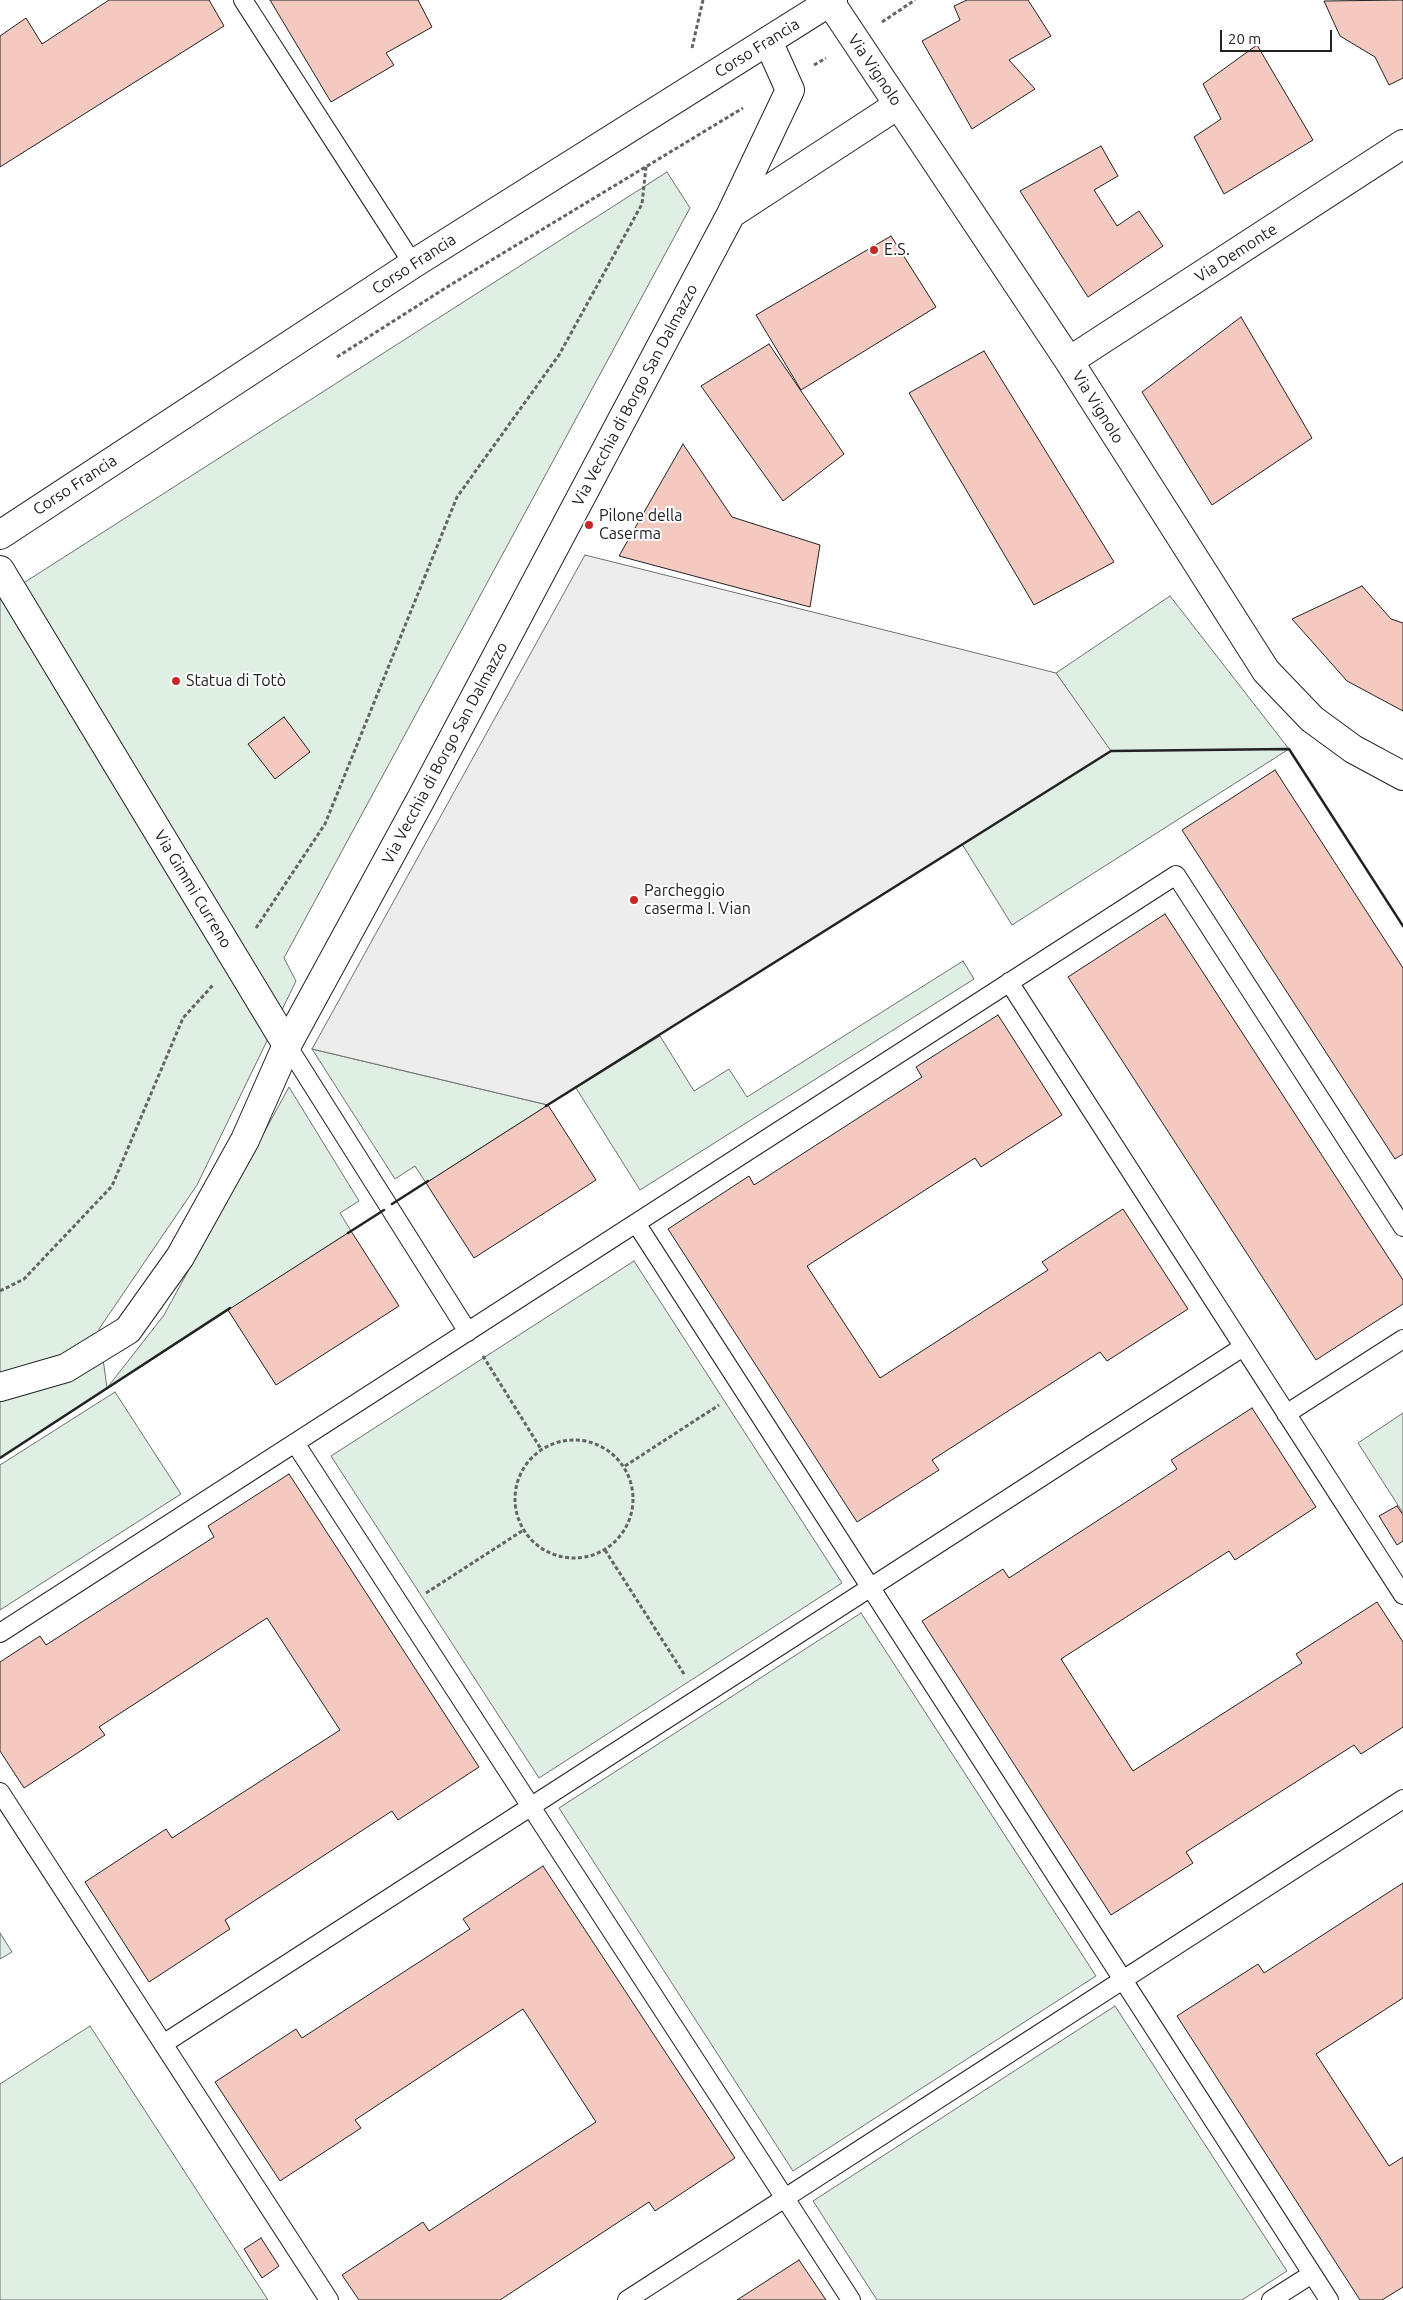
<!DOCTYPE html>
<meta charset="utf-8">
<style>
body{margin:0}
#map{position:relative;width:1403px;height:2300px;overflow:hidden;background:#fff;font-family:Ubuntu,sans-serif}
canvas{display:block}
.scale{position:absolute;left:1220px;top:30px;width:112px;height:22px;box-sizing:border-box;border:2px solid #222;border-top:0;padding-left:6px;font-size:15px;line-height:18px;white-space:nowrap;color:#222;-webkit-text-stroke:4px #fff;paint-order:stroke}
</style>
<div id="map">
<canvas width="1403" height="2300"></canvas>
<div class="scale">20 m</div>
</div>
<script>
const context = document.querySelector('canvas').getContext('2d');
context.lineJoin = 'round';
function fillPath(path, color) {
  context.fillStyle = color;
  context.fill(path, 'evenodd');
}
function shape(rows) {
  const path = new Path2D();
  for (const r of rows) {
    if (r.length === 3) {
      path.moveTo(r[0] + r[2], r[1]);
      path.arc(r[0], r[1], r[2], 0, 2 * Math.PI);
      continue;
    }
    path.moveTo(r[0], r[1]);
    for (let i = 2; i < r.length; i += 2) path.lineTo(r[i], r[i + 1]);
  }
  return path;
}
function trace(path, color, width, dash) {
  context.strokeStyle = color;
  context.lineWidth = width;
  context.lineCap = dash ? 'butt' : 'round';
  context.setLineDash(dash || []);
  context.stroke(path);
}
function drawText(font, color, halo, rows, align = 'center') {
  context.font = font + ' Ubuntu,sans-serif';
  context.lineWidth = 4;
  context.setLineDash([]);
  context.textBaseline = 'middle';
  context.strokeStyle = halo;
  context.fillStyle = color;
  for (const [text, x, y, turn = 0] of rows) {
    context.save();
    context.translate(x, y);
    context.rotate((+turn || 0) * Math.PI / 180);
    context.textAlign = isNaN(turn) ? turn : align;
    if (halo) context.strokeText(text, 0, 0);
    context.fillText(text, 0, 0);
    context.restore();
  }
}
const green = shape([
 [667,172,690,208,284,958,296,981,197,1185,99,1329,107,1388,164,1315,289,1087,359,1201,340,1213,351,1231,0,1458,0,598,667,172],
 [1170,596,1289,749,1012,925,962,844,1110,751,1056,673,1170,596],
 [963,961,974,979,640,1190,576,1088,660,1036,694,1091,729,1069,747,1097,963,961],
 [312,1049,548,1105,426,1183,415,1166,395,1179,312,1049],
 [634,1261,842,1583,539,1778,331,1456,634,1261],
 [115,1392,181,1494,0,1610,0,1465,115,1392],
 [1403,1413,1403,1513,1358,1443,1403,1413],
 [861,1613,1096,1976,793,2171,559,1808,861,1613],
 [0,1933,12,1952,0,1959,0,1933],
 [1115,2006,1287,2271,1242,2300,877,2300,813,2201,1115,2006],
 [90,2026,268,2300,0,2300,0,2084,90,2026]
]);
const parking = shape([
 [585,555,1056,673,1111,751,548,1105,312,1049,585,555]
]);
const building = shape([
 [109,0,209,0,224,26,0,167,0,36,26,18,42,44,109,0],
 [270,0,418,0,432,27,386,53,394,65,331,102,270,0],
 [967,0,1028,0,1051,36,1009,60,1035,89,972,129,922,41,960,20,954,6,967,0],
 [1403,0,1403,78,1389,85,1375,57,1340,36,1324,1,1403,0],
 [1257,45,1313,140,1224,194,1194,137,1221,119,1203,84,1257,45],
 [1101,146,1118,176,1094,190,1117,226,1139,211,1163,246,1088,297,1020,191,1101,146],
 [891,236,936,307,801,390,756,315,891,236],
 [1241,317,1312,438,1212,505,1142,392,1241,317],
 [769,344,844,454,783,501,701,386,769,344],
 [984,351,1114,562,1034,605,909,393,984,351],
 [683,444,732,517,820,545,810,607,619,556,683,444],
 [1362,586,1391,619,1403,623,1403,711,1347,681,1292,619,1362,586],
 [284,717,310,752,275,779,248,744,284,717],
 [1275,770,1403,968,1403,1154,1395,1159,1182,830,1275,770],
 [1165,914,1403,1280,1403,1304,1316,1360,1068,977,1165,914],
 [998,1015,1062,1115,981,1167,975,1158,807,1266,880,1378,1048,1270,1042,1262,1123,1209,1188,1309,1107,1361,1100,1352,932,1460,939,1470,857,1522,668,1229,749,1176,754,1185,922,1077,916,1067,998,1015],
 [548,1105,596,1180,474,1258,426,1183,548,1105],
 [351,1231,399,1306,276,1385,228,1310,351,1231],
 [1252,1408,1316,1507,1235,1560,1229,1551,1061,1659,1133,1771,1302,1663,1296,1654,1377,1602,1403,1642,1403,1727,1361,1754,1354,1745,1186,1852,1193,1863,1111,1915,922,1621,1003,1569,1009,1578,1177,1469,1171,1460,1252,1408],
 [289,1474,479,1767,398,1820,392,1811,225,1920,230,1929,149,1982,85,1882,166,1829,172,1838,340,1730,267,1618,99,1727,105,1735,24,1788,0,1751,0,1662,40,1636,46,1645,214,1537,208,1526,289,1474],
 [1397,1506,1403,1515,1403,1541,1397,1545,1379,1516,1397,1506],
 [543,1866,735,2158,655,2211,649,2202,500,2300,359,2300,342,2275,423,2222,429,2231,596,2122,523,2009,355,2120,361,2128,280,2181,215,2082,296,2029,302,2038,470,1929,463,1919,543,1866],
 [1403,1883,1403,1998,1316,2054,1389,2166,1403,2157,1403,2287,1382,2300,1360,2300,1177,2016,1258,1964,1264,1973,1403,1883],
 [261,2238,279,2266,262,2278,244,2249,261,2238],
 [799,2260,826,2300,737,2300,799,2260]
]);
const path = shape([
 [882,22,915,0],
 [692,48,703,0],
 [814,65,826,58],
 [337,357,447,287,743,108],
 [256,928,325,824,457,497,559,355,642,204,646,167],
 [0,1291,24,1279,112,1186,183,1018,213,985],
 [483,1356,541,1449],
 [574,1499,59],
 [625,1466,719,1405],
 [605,1550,684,1674],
 [426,1593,522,1531]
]);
const service = shape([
 [243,0,413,264],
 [1009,982,1403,1595],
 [287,1045,468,1332],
 [636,1223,1329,2300],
 [1286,1414,1403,1339],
 [295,1443,851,2300],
 [0,1633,1176,875,1403,1227],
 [0,1792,329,2300],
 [163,2044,1243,1347],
 [627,2300,1403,1799],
 [1271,2300,1312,2274]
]);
const minor = shape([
 [830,2,1069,361,1266,671,1312,719,1353,749,1403,776],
 [731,214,898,105],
 [1069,361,1403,144],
 [0,570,287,1045],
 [0,1387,66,1368,128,1330,180,1257,245,1140,287,1045,421,799,731,214,790,90,768,41]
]);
const secondary = shape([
 [0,535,413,264,833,0]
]);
const wall = shape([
 [546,1106,1111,751,1289,749,1403,926],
 [392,1204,428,1181],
 [348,1233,384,1210],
 [0,1458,230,1308]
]);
const markers = [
 [874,250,5,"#c62828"],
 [589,525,5,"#c62828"],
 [176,681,5,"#c62828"],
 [634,900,5,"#c62828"]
];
const streetNames = [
 ["Corso Francia",757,48,-32],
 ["Via Vignolo",875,70,56],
 ["Via Demonte",1236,253,-33],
 ["Corso Francia",414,264,-33],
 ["Via Vecchia di Borgo San Dalmazzo",635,395,-62],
 ["Via Vignolo",1098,407,58],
 ["Corso Francia",75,485,-33],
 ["Via Vecchia di Borgo San Dalmazzo",445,753,-62],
 ["Via Gimmi Curreno",193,889,59]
];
const poiNames = [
 ["E.S.",884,250],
 ["Pilone della",599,516],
 ["Caserma",599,534],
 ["Statua di Totò",186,681],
 ["Parcheggio",644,891],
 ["caserma I. Vian",644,909]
];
fillPath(green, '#e0efe3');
trace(green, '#6f6f6f', 1);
fillPath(parking, '#ededed');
trace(parking, '#6f6f6f', 1);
fillPath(building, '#f3c9c0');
trace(building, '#222', 1);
trace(service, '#222', 20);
trace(minor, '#222', 30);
trace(secondary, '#222', 30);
trace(path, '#646464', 3, [4, 2.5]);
trace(service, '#fff', 18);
trace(minor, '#fff', 28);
trace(secondary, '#fff', 28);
trace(wall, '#222', 2.5);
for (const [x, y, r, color] of markers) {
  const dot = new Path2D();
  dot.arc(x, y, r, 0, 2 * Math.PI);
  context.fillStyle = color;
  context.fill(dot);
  trace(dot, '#fff', 2);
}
drawText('16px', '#222', '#fff', streetNames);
drawText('16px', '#222', '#fff', poiNames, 'left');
</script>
